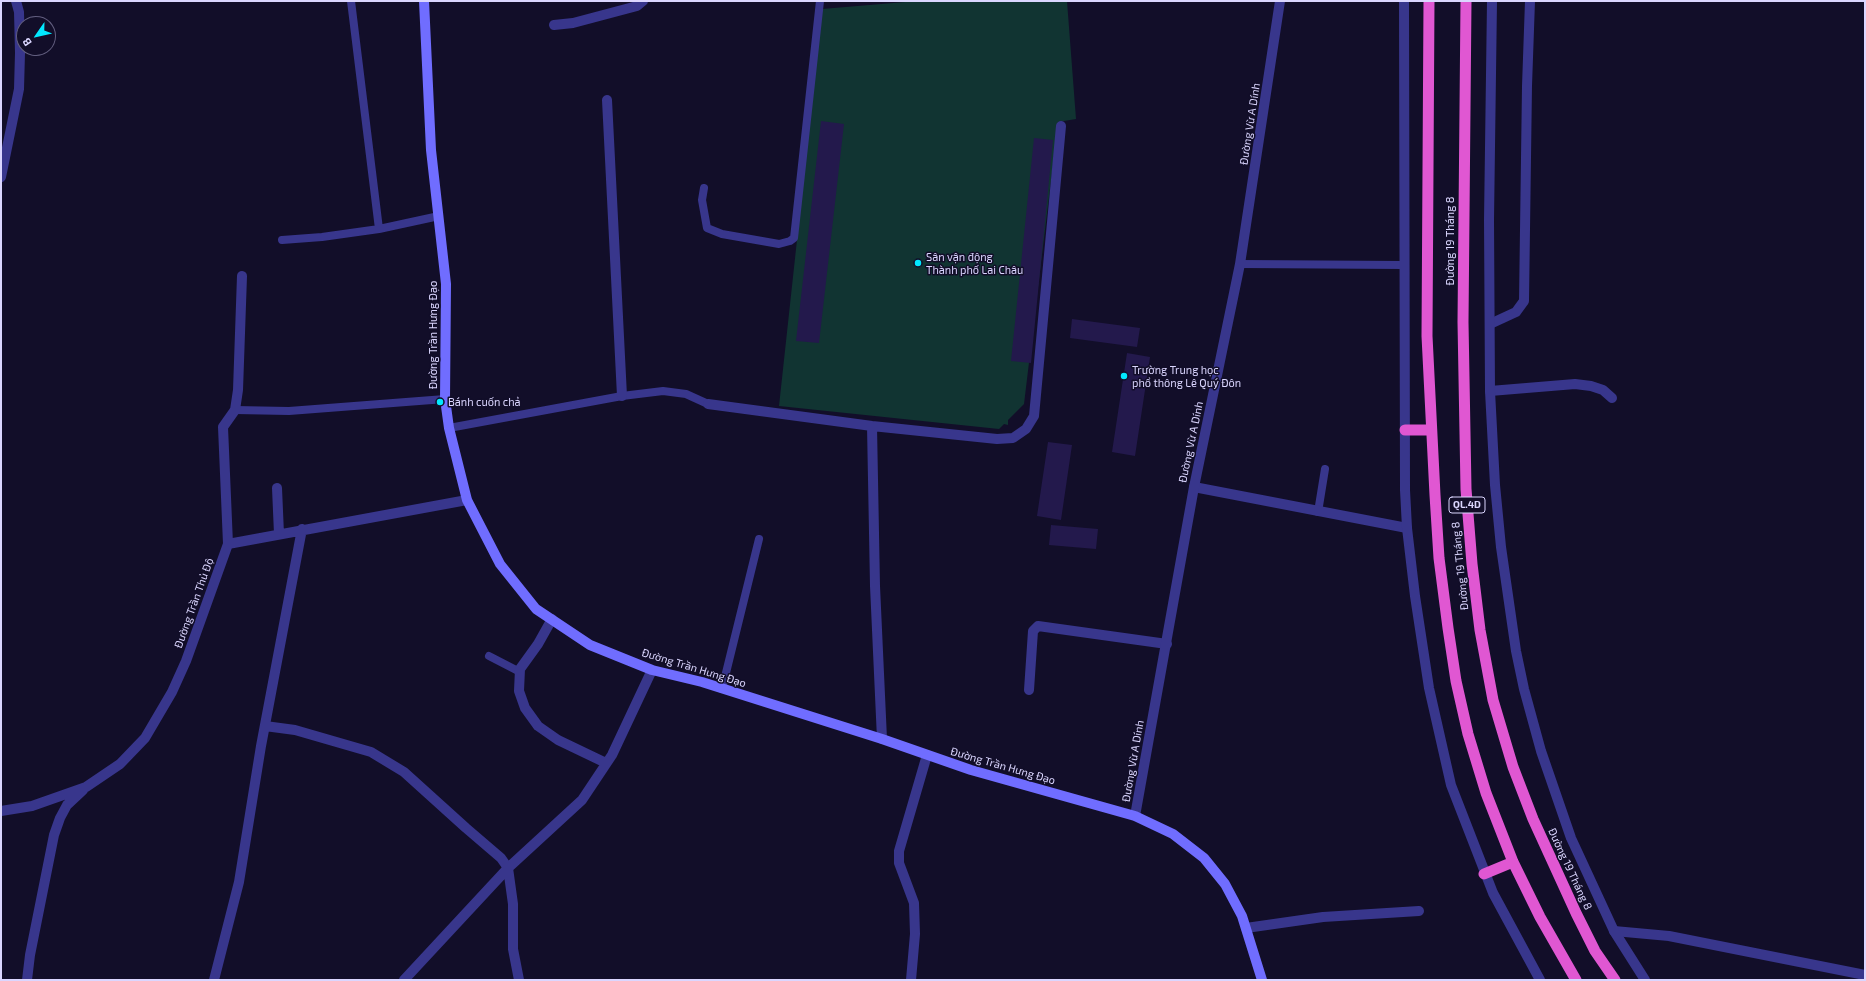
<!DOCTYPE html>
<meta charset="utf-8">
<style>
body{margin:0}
#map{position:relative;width:1866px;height:981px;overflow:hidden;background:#120e29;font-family:"Exo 2",sans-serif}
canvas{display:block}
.frame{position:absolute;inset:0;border:2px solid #dbd6ff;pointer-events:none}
.north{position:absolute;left:16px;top:16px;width:40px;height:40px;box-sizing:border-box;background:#120e29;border:1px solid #625e7f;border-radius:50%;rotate:236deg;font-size:11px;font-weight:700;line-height:16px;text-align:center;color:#dbd6ff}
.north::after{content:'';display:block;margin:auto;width:14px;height:18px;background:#02e8ff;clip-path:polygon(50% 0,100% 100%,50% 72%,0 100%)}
</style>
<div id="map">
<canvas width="1866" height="981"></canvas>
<div class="frame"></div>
<div class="north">B</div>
</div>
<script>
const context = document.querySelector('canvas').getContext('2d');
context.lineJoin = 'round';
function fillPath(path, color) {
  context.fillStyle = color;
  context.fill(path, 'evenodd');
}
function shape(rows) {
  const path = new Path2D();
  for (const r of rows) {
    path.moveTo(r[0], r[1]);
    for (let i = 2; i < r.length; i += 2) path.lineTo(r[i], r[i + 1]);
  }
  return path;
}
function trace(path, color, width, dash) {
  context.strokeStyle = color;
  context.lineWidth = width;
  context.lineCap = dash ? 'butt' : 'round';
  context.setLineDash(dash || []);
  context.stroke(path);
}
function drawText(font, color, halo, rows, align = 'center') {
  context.font = font + ' "Exo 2",sans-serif';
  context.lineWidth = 3;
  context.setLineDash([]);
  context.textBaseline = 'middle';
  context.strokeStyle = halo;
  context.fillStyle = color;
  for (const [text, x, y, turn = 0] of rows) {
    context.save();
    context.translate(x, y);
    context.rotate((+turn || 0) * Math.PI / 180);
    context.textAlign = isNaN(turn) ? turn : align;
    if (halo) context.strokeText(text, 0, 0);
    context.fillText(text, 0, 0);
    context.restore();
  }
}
const green = shape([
 [917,1,1067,1,1076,119,1058,122,1024,404,1008,420,1008,425,1004,424,999,429,779,406,822,9]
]);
const building = shape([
 [821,121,844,124,819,343,796,341],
 [1034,138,1053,140,1031,363,1011,361],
 [1072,319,1140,328,1137,347,1070,338],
 [1127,353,1150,357,1135,456,1112,452],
 [1048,442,1072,445,1061,520,1037,516],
 [1051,525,1098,529,1096,549,1049,545]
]);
const service = shape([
 [351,1,379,229],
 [704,188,702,200,707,228,722,234,779,244,790,241,794,238,820,1],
 [282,240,322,237,379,229,439,216],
 [1240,264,1404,265],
 [235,410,289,411,445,399],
 [449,428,622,396,663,391,686,394,708,404],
 [1318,512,1325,469],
 [489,656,520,672],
 [722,689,759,539]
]);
const minor = shape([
 [554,25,573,23,637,6,643,1],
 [607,100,622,396],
 [1,177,19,89,20,53,19,12,16,1],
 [1490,324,1516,312,1524,301,1527,86,1530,1],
 [1490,391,1575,384,1591,386,1603,390,1612,398],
 [708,404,872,426,997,439,1013,438,1026,429,1034,416,1061,126],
 [872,426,875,586,882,739],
 [1194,487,1407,528],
 [277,488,279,534],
 [228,544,223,427,235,410,238,390,242,276],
 [552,619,538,644,520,669,519,691,525,708,538,726,558,740,606,763],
 [1029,690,1033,631,1038,626,1167,644],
 [265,726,295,730,371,752,404,772,466,828,501,858,508,868,513,904,513,949,519,980],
 [1,811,32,806,86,787,120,764,145,738,172,692,186,661,228,544,467,500],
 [1246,928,1323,917,1419,911],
 [1614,931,1669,936,1865,975],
 [27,980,30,955,54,835,60,818,67,805,83,790],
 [214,980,239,882,261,746,302,529],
 [404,980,508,868,582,800,612,755,652,670],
 [911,980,915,934,914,903,899,863,899,851,927,755]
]);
const tertiary = shape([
 [1404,1,1405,490,1407,528,1415,596,1429,688,1451,785,1493,893,1540,980],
 [1492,1,1489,220,1490,391,1495,485,1501,547,1516,651,1524,689,1541,751,1571,838,1614,931,1645,980],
 [1135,816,1194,487,1240,264,1280,1]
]);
const secondary = shape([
 [424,1,431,150,446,284,445,399,449,428,467,500,500,564,536,609,590,645,652,670,702,682,882,739,971,770,1135,816,1173,834,1204,858,1225,884,1242,916,1262,980]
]);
const trunk = shape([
 [1429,1,1427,336,1435,495,1439,558,1448,628,1456,681,1468,734,1486,793,1513,862,1540,917,1576,980],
 [1466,1,1463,322,1466,489,1472,564,1480,630,1493,700,1513,767,1533,819,1576,913,1595,951,1615,980],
 [1405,430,1431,430],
 [1484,874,1513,862]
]);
const markers = [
 [918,263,4,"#02e8ff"],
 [1124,376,4,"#02e8ff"],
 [440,402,4,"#02e8ff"]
];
const shields = [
 [1467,505,36]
];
const shieldNames = [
 ["QL.4D",1467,505]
];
const streetNames = [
 ["Đường Vừ A Dính",1250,124,-81],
 ["Đường 19 Tháng 8",1450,241,-90],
 ["Đường Trần Hưng Đạo",433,335,-90],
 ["Đường Vừ A Dính",1191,442,-78],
 ["Đường 19 Tháng 8",1460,566,-96],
 ["Đường Trần Thủ Độ",194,603,-70],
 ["Đường Trần Hưng Đạo",694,668,17],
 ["Đường Vừ A Dính",1133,761,-80],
 ["Đường Trần Hưng Đạo",1003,766,16],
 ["Đường 19 Tháng 8",1570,869,65]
];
const poiNames = [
 ["Sân vận động",926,257],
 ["Thành phố Lai Châu",926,270],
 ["Trường Trung học",1132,370],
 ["phổ thông Lê Quý Đôn",1132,383],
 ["Bánh cuốn chả",448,402]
];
fillPath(green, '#113432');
fillPath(building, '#23194c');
trace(service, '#38368c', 8);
trace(minor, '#38368c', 10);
trace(tertiary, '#38368c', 10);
trace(secondary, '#706dff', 10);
trace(trunk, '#e057d2', 11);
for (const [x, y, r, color] of markers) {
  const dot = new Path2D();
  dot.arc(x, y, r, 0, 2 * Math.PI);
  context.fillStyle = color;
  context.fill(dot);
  trace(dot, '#120e29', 1.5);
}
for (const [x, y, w] of shields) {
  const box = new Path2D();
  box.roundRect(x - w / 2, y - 8, w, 16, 3);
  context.fillStyle = '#120e29';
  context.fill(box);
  trace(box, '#dbd6ff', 1);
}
drawText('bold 10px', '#dbd6ff', null, shieldNames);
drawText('11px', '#dbd6ff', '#120e29', streetNames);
drawText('11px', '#dbd6ff', '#120e29', poiNames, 'left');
</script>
